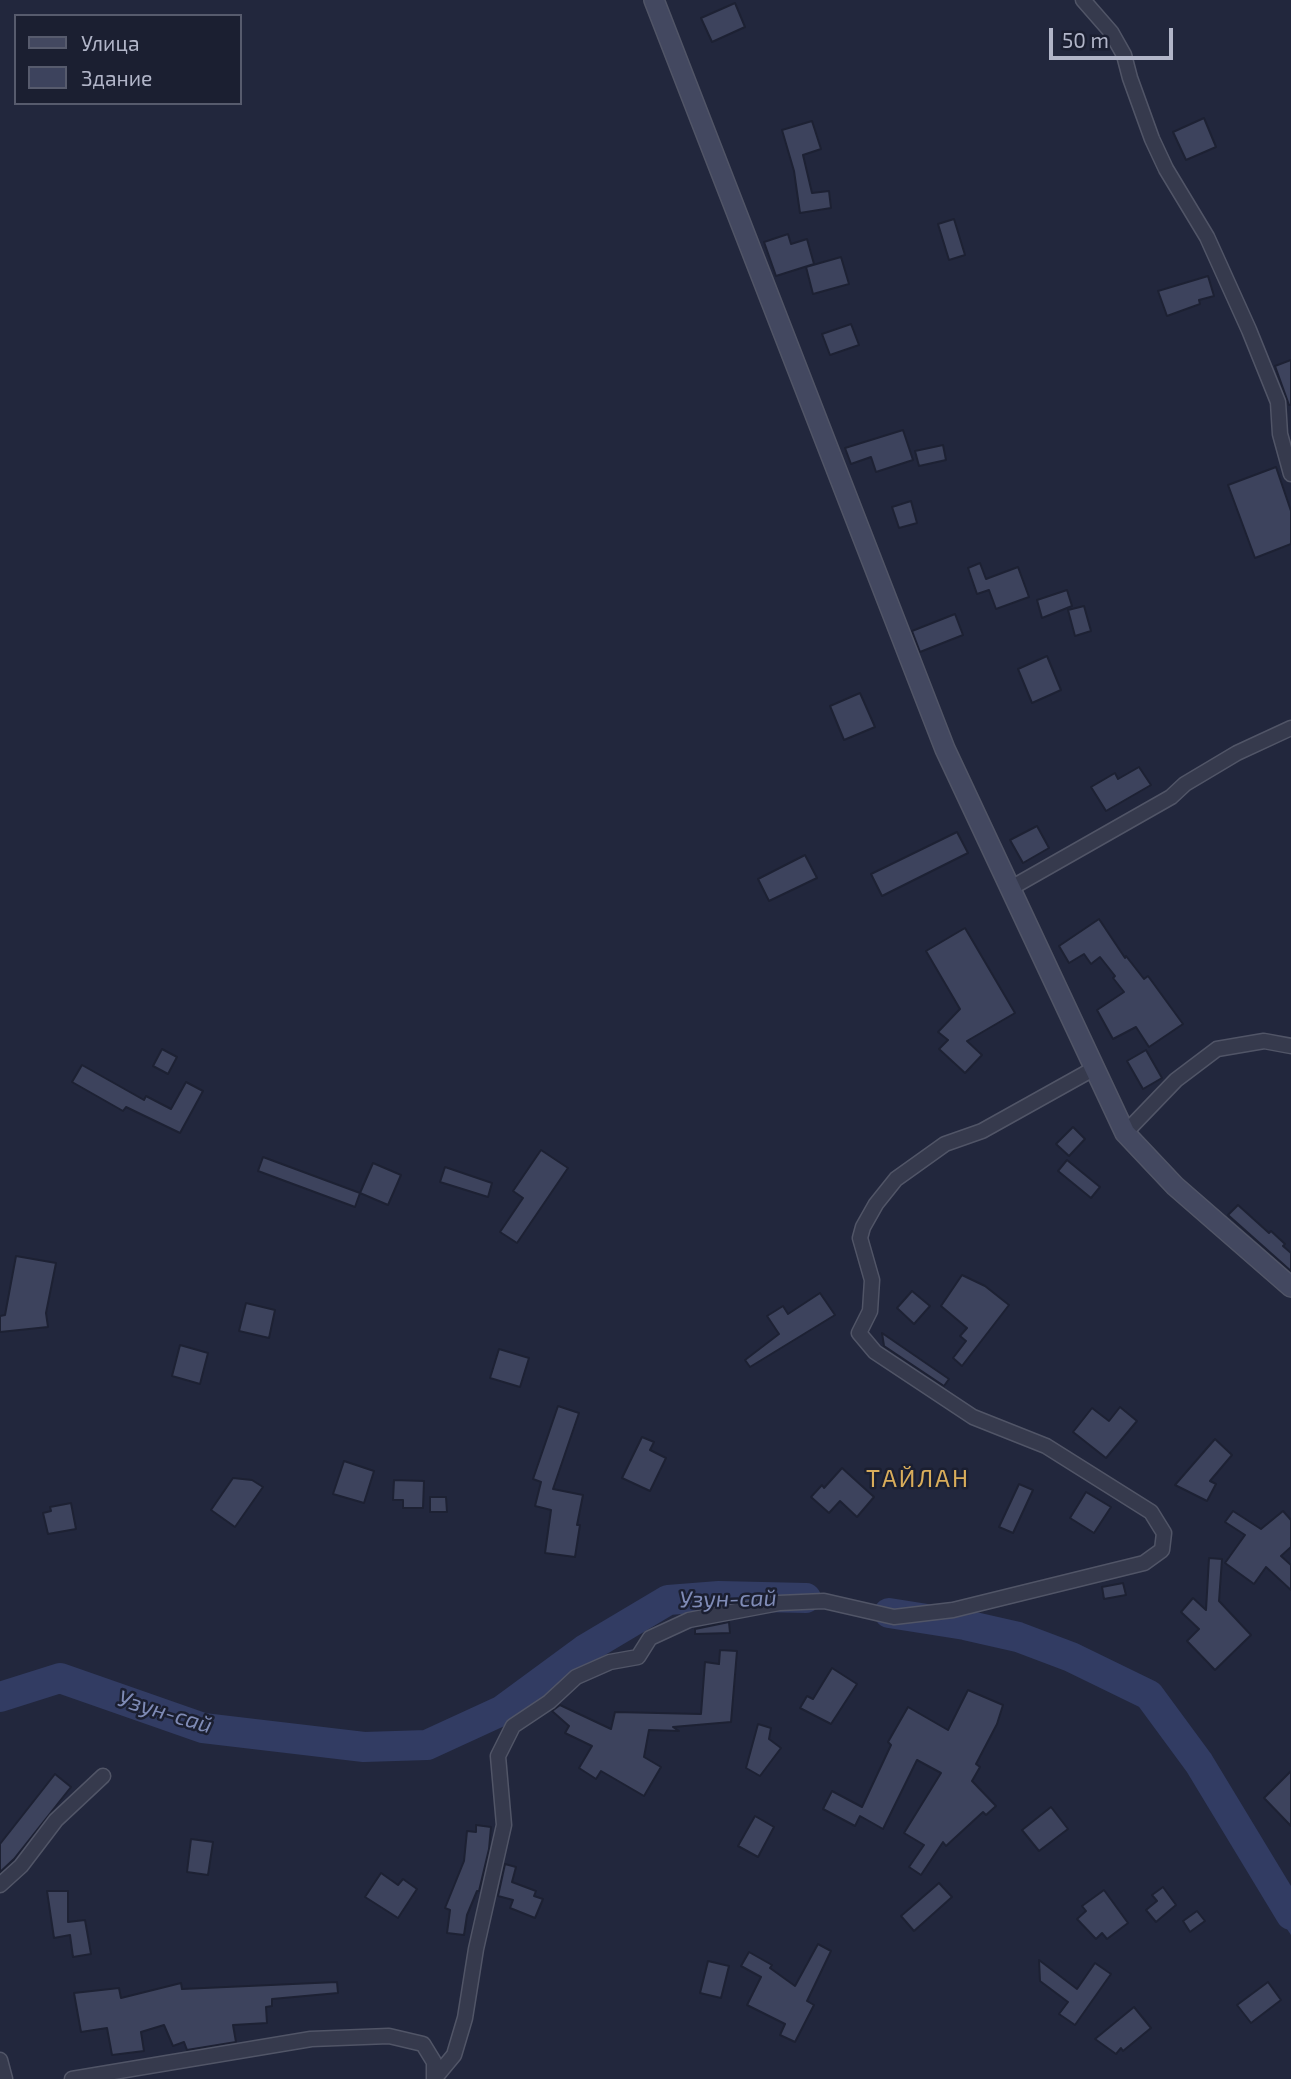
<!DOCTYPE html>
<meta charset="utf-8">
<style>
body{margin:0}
#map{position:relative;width:1291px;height:2079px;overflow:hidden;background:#22273d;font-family:"Exo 2",sans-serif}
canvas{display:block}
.legend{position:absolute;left:14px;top:14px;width:228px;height:91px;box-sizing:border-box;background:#1b1f31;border:2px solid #575b6d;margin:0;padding:9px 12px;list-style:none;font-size:21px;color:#b1b5c8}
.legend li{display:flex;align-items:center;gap:14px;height:35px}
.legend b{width:35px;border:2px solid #575b6d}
.scale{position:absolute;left:1049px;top:28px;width:124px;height:32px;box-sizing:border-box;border:4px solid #b1b5c8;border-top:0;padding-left:9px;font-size:21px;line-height:24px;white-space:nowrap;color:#b1b5c8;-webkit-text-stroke:5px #1b1f31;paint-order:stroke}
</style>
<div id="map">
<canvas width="1291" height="2079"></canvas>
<ul class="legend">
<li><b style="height:9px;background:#434860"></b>Улица</li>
<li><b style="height:19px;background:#3d435d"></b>Здание</li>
</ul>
<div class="scale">50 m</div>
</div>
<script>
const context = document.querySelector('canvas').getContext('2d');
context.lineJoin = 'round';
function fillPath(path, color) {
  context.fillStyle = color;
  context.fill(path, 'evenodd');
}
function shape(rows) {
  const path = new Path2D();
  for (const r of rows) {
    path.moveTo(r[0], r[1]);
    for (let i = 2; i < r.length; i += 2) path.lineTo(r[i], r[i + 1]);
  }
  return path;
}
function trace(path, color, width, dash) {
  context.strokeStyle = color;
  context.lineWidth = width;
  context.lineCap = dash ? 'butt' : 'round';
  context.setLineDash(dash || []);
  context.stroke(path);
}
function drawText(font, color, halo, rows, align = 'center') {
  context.font = font + ' "Exo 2",sans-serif';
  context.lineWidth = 5;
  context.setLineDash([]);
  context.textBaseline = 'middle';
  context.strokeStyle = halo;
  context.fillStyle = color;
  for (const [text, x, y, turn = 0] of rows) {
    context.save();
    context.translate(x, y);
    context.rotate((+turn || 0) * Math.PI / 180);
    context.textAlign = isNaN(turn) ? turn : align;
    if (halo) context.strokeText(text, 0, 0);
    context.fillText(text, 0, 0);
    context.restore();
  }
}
const water = shape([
 [1265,1852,1291,1890,1291,1935,1241,1860]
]);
const river = shape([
 [889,1613,965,1625,1018,1637,1071,1657,1149,1695,1199,1763,1291,1915],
 [0,1697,60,1678,203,1728,364,1747,427,1745,501,1711,584,1650,668,1600,719,1596,806,1598]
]);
const building = shape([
 [735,3,745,27,712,42,701,18,735,3],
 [1204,118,1216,147,1186,160,1173,132,1204,118],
 [812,121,821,149,803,155,812,193,829,191,831,208,800,213,794,171,782,130,812,121],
 [954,219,965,255,949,260,938,224,954,219],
 [788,234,791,244,807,239,814,264,776,276,764,242,788,234],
 [841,257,849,284,813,294,806,267,841,257],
 [1208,276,1214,296,1199,300,1200,304,1167,316,1158,291,1208,276],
 [851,324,859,345,830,355,822,334,851,324],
 [1291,360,1291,405,1289,405,1275,366,1291,360],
 [903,430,913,460,876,472,871,457,851,464,845,448,903,430],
 [943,445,946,460,919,466,915,451,943,445],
 [1276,467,1291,511,1291,544,1255,558,1228,485,1276,467],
 [911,501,917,523,899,528,892,507,911,501],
 [980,563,986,579,1018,567,1029,597,996,609,989,590,977,594,968,568,980,563],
 [1067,590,1072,606,1042,618,1037,600,1067,590],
 [1084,606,1091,631,1075,636,1068,610,1084,606],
 [955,614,963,635,920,652,912,631,955,614],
 [1047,656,1061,690,1032,703,1018,669,1047,656],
 [860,693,875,727,844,740,830,706,860,693],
 [1139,767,1151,785,1106,811,1091,787,1115,773,1118,779,1139,767],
 [1037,826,1049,848,1023,863,1010,840,1037,826],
 [957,832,968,853,882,896,871,874,957,832],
 [805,855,817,878,769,901,758,879,805,855],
 [1099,919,1125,958,1126,956,1144,979,1148,976,1183,1024,1149,1047,1136,1027,1113,1039,1097,1010,1124,992,1113,978,1115,976,1100,957,1091,964,1084,954,1069,963,1059,946,1099,919],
 [965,928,1015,1013,967,1041,982,1055,965,1073,939,1049,948,1040,938,1032,960,1009,926,951,965,928],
 [162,1049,177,1057,168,1074,153,1066,162,1049],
 [1146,1050,1162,1078,1143,1089,1127,1061,1146,1050],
 [82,1065,144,1100,146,1096,171,1109,186,1082,203,1091,180,1133,126,1107,123,1111,72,1082,82,1065],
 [1073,1127,1085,1139,1069,1156,1056,1144,1073,1127],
 [541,1150,568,1168,517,1243,500,1232,523,1198,513,1191,541,1150],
 [263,1157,360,1193,355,1207,258,1171,263,1157],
 [1067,1160,1100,1187,1091,1198,1058,1171,1067,1160],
 [373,1163,401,1175,388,1205,360,1193,373,1163],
 [445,1167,492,1183,488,1197,440,1182,445,1167],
 [1238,1205,1269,1233,1271,1231,1285,1244,1283,1246,1291,1253,1291,1271,1228,1215,1238,1205],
 [16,1256,56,1263,46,1313,48,1327,0,1332,0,1316,5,1315,16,1256],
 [962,1275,985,1286,1009,1305,962,1366,953,1358,966,1341,960,1336,967,1328,941,1306,962,1275],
 [912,1291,930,1306,914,1324,897,1308,912,1291],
 [820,1293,835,1315,750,1367,745,1360,779,1334,767,1316,783,1306,788,1314,820,1293],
 [246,1303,275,1310,269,1338,239,1331,246,1303],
 [882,1333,949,1379,944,1386,884,1346,882,1333],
 [180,1345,208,1353,200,1384,172,1376,180,1345],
 [499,1349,529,1358,520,1387,490,1378,499,1349],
 [558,1406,579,1413,553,1489,583,1495,577,1525,580,1525,575,1557,545,1553,551,1510,535,1506,541,1482,533,1479,558,1406],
 [1120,1407,1137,1421,1106,1458,1073,1432,1092,1408,1109,1421,1120,1407],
 [642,1437,654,1442,650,1450,666,1458,650,1491,622,1478,642,1437],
 [1215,1439,1232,1455,1210,1481,1216,1484,1207,1501,1175,1485,1215,1439],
 [344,1461,374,1471,364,1503,333,1494,344,1461],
 [842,1468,874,1497,857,1517,840,1501,829,1513,811,1497,822,1485,824,1488,842,1468],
 [233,1478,252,1480,263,1487,235,1527,211,1510,233,1478],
 [394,1480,424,1481,423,1508,403,1508,403,1500,393,1500,394,1480],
 [1019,1484,1033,1490,1013,1533,999,1527,1019,1484],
 [1086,1492,1111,1507,1094,1533,1070,1518,1086,1492],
 [430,1497,446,1497,447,1512,430,1512,430,1497],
 [71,1503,76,1529,48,1534,43,1513,51,1511,50,1507,71,1503],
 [1233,1511,1261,1529,1283,1511,1291,1520,1291,1547,1281,1556,1291,1565,1291,1590,1266,1567,1254,1584,1225,1563,1245,1535,1225,1522,1233,1511],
 [1209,1558,1222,1559,1219,1601,1251,1635,1215,1670,1187,1641,1199,1629,1181,1612,1193,1598,1206,1610,1209,1558],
 [1123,1583,1126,1595,1104,1599,1102,1587,1123,1583],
 [729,1622,730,1633,695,1634,695,1629,729,1622],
 [720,1650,737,1651,731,1722,673,1727,679,1731,649,1730,644,1757,661,1767,644,1796,601,1771,596,1779,579,1768,592,1746,565,1733,569,1726,552,1711,560,1705,611,1729,615,1712,701,1714,705,1662,719,1664,720,1650],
 [832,1668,857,1684,831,1724,800,1708,807,1696,813,1699,832,1668],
 [968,1690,1003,1705,997,1724,976,1764,980,1767,972,1781,996,1806,986,1815,983,1812,946,1846,943,1842,921,1875,909,1867,924,1845,904,1833,941,1773,917,1760,883,1829,860,1816,855,1826,823,1809,832,1791,862,1807,891,1745,888,1742,908,1707,948,1730,968,1690],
 [758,1724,771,1728,769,1739,781,1748,760,1776,746,1768,758,1724],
 [1291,1771,1291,1826,1264,1798,1291,1771],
 [55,1774,71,1787,14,1859,0,1872,0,1844,55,1774],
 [1051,1807,1068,1829,1039,1851,1022,1830,1051,1807],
 [755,1816,774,1827,758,1857,738,1846,755,1816],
 [476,1825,491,1827,489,1849,479,1891,477,1891,467,1915,464,1935,447,1933,450,1910,445,1908,464,1861,467,1831,476,1832,476,1825],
 [191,1839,213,1842,208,1875,187,1872,191,1839],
 [505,1864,516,1867,512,1882,536,1891,534,1896,543,1899,535,1918,510,1908,513,1900,498,1896,505,1864],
 [381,1873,398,1885,403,1879,417,1889,398,1918,365,1897,381,1873],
 [939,1883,952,1897,914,1931,901,1916,939,1883],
 [1163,1887,1176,1905,1156,1922,1146,1910,1157,1901,1152,1895,1163,1887],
 [1104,1890,1128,1923,1107,1939,1102,1933,1096,1939,1077,1919,1086,1911,1082,1906,1104,1890],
 [47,1891,68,1891,68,1922,85,1920,91,1954,73,1957,70,1935,54,1938,47,1891],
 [1197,1911,1205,1921,1190,1932,1183,1921,1197,1911],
 [818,1944,831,1951,807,2001,814,2005,795,2042,780,2035,785,2024,747,2005,761,1977,741,1966,749,1952,772,1965,770,1968,795,1986,818,1944],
 [1039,1960,1077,1989,1095,1963,1111,1974,1075,2025,1059,2014,1068,2002,1040,1981,1039,1960],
 [708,1961,729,1966,721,1998,700,1993,708,1961],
 [337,1982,338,1993,272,1999,272,2006,266,2007,267,2023,233,2025,236,2042,187,2050,184,2042,173,2046,164,2025,141,2032,144,2051,112,2055,107,2028,81,2032,74,1993,119,1988,121,1998,181,1983,182,1989,337,1982],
 [1268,1982,1281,2000,1251,2023,1237,2005,1268,1982],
 [1134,2007,1151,2028,1123,2051,1121,2048,1116,2054,1095,2039,1134,2007]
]);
const street = shape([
 [1083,0,1111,32,1124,55,1130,78,1152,139,1166,169,1207,237,1249,330,1278,402,1280,434,1291,474],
 [1011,888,1171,797,1185,784,1237,753,1291,728],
 [1125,1133,1176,1080,1217,1049,1264,1041,1291,1046],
 [0,1885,21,1866,56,1820,103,1776],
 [0,2060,5,2079],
 [435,2078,454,2055,465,2018,476,1949,504,1825,498,1756,513,1726,549,1702,576,1677,610,1662,638,1657,650,1638,689,1620,779,1603,824,1601,894,1617,953,1610,1144,1563,1162,1550,1164,1533,1151,1512,1046,1446,973,1417,875,1352,859,1333,870,1311,872,1280,860,1238,863,1227,876,1204,896,1179,945,1144,982,1131,1095,1068],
 [72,2079,311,2039,389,2036,423,2044,434,2062,434,2079]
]);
const secondary = shape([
 [654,0,945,749,1125,1133,1175,1186,1291,1287]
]);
const waterNames = [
 ["Узун-сай",728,1599,-1],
 ["Узун-сай",165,1712,17]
];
const quarterNames = [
 ["ТАЙЛАН",918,1479]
];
fillPath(water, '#323c63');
trace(river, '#323c63', 30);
fillPath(building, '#3d435d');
trace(building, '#1d2133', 2);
trace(street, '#515567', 17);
trace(secondary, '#515567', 22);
trace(street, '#363a4d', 14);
trace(secondary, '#434860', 19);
drawText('italic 23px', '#7f8bb6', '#1b1f31', waterNames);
context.letterSpacing = '2px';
drawText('24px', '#d9ad5b', '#1b1f31', quarterNames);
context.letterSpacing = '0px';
</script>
